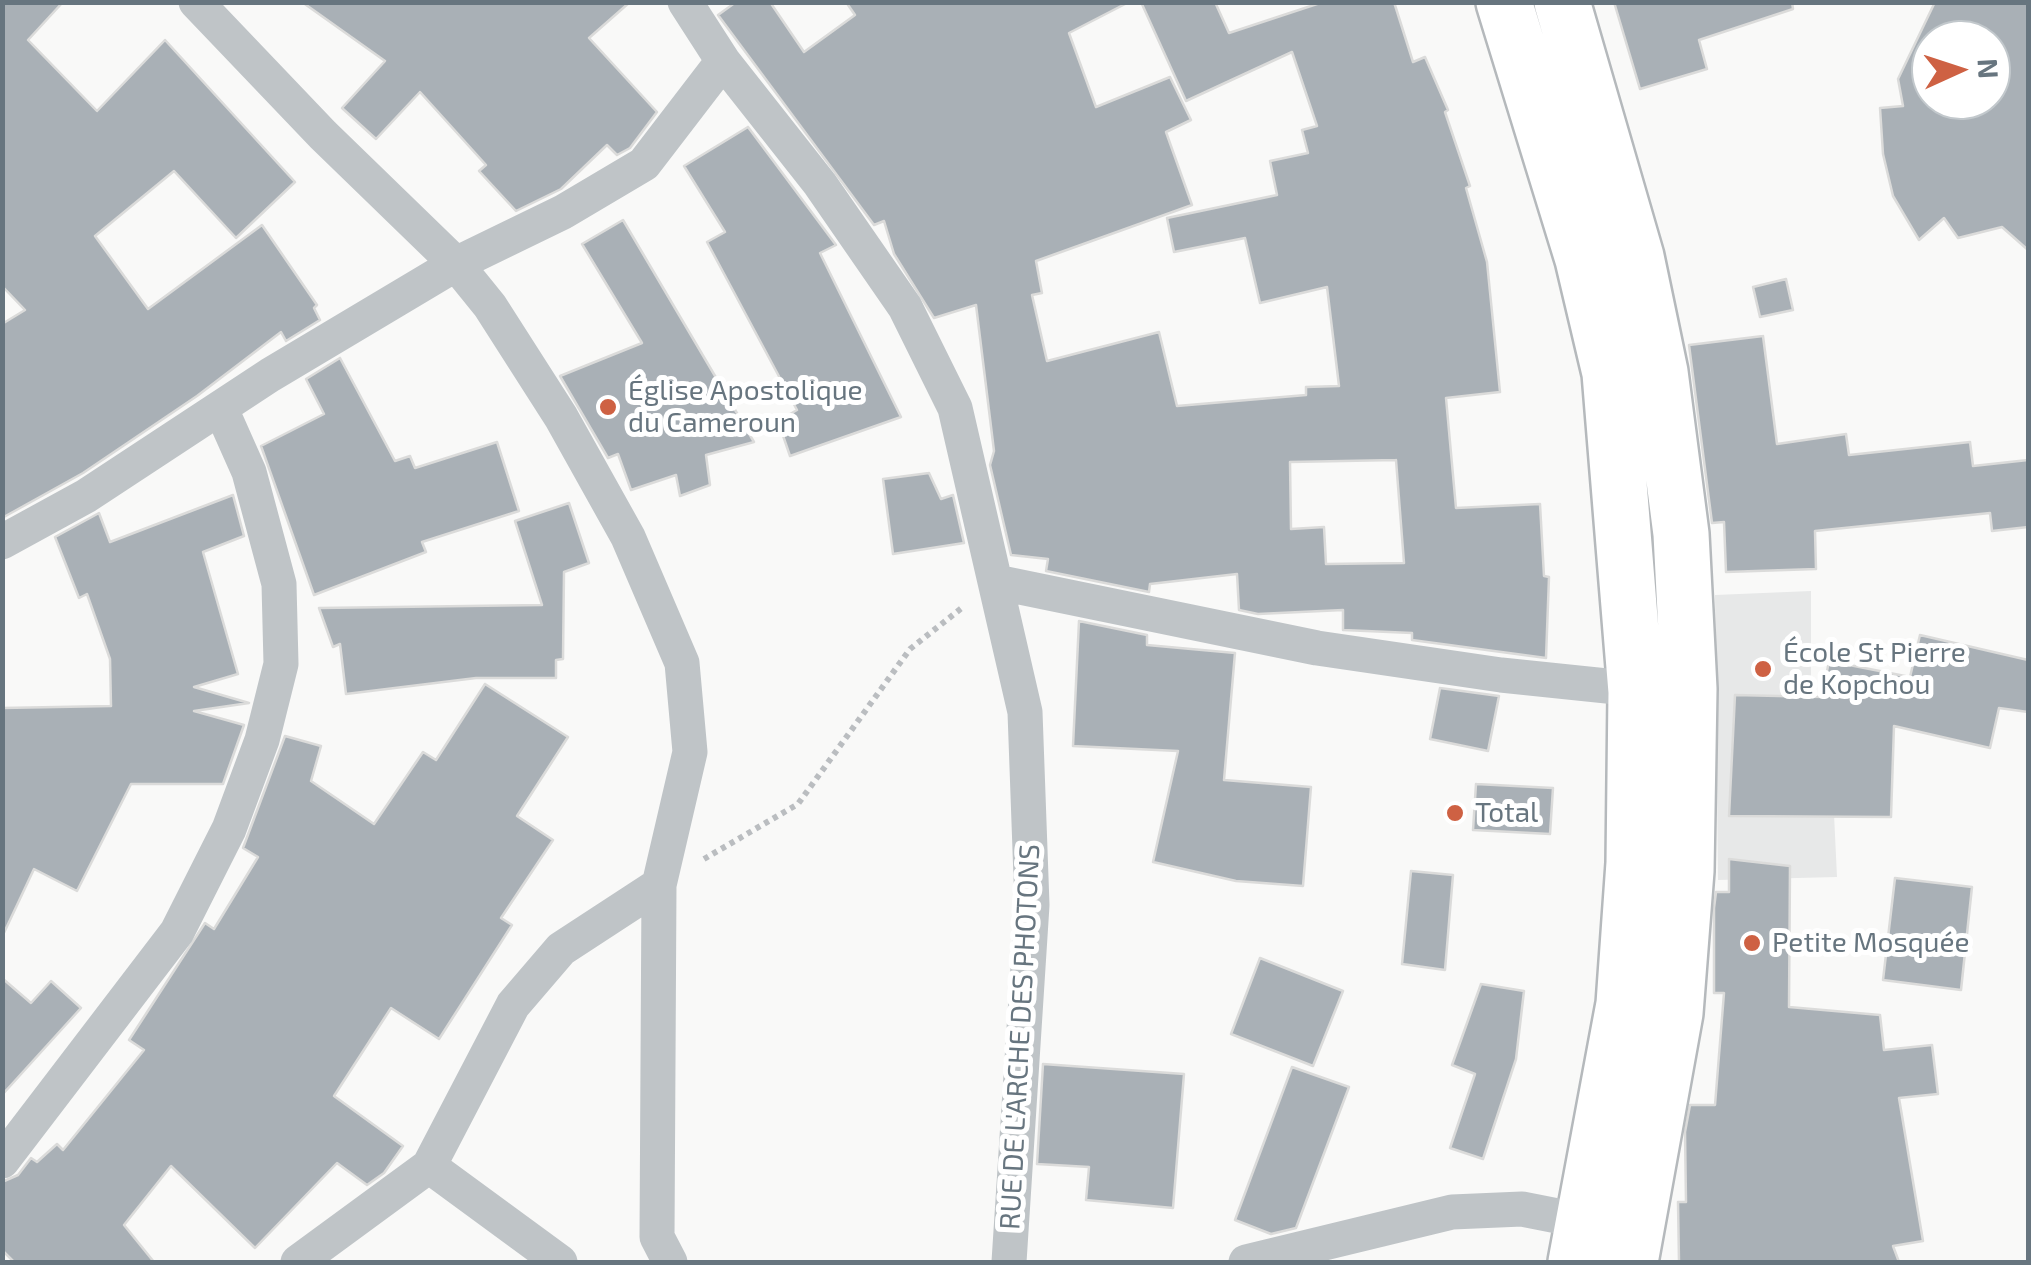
<!DOCTYPE html>
<meta charset="utf-8">
<style>
body{margin:0}
#map{position:relative;width:2031px;height:1265px;overflow:hidden;background:#f9f9f8;font-family:"Exo 2",sans-serif}
canvas{display:block}
.frame{position:absolute;inset:0;border:5px solid #67757f;pointer-events:none}
.north{position:absolute;left:1911px;top:20px;width:100px;height:100px;box-sizing:border-box;background:#fff;border:2px solid #c2c8cc;border-radius:50%;rotate:87deg;font-size:28px;font-weight:700;line-height:40px;text-align:center;color:#67757f}
.north::after{content:'';display:block;margin:auto;width:35px;height:45px;background:#ce6143;clip-path:polygon(50% 0,100% 100%,50% 72%,0 100%)}
</style>
<div id="map">
<canvas width="2031" height="1265"></canvas>
<div class="frame"></div>
<div class="north">N</div>
</div>
<script>
const context = document.querySelector('canvas').getContext('2d');
context.lineJoin = 'round';
function fillPath(path, color) {
  context.fillStyle = color;
  context.fill(path, 'evenodd');
}
function shape(rows) {
  const path = new Path2D();
  for (const r of rows) {
    path.moveTo(r[0], r[1]);
    for (let i = 2; i < r.length; i += 2) path.lineTo(r[i], r[i + 1]);
  }
  return path;
}
function trace(path, color, width, dash) {
  context.strokeStyle = color;
  context.lineWidth = width;
  context.lineCap = dash ? 'butt' : 'round';
  context.setLineDash(dash || []);
  context.stroke(path);
}
function drawText(font, color, halo, rows, align = 'center') {
  context.font = font + ' "Exo 2",sans-serif';
  context.lineWidth = 10;
  context.setLineDash([]);
  context.textBaseline = 'middle';
  context.strokeStyle = halo;
  context.fillStyle = color;
  for (const [text, x, y, turn = 0] of rows) {
    context.save();
    context.translate(x, y);
    context.rotate((+turn || 0) * Math.PI / 180);
    context.textAlign = isNaN(turn) ? turn : align;
    if (halo) context.strokeText(text, 0, 0);
    context.fillText(text, 0, 0);
    context.restore();
  }
}
const built = shape([
 [1811,591,1811,742,1831,751,1837,877,1718,880,1715,595]
]);
const building = shape([
 [2,2,63,2,28,40,97,111,165,40,295,182,236,238,174,171,95,236,148,309,262,225,317,305,314,308,320,320,286,341,281,332,197,396,83,473,2,518,2,324,25,310,2,286,2,2],
 [302,2,630,2,589,38,657,112,630,148,617,155,607,145,561,189,516,211,479,171,486,165,420,92,376,139,342,108,385,61,302,2],
 [736,2,770,2,804,52,855,15,846,2,1129,2,1069,33,1096,107,1170,77,1191,120,1166,132,1192,205,1036,261,1042,293,1032,295,1047,361,1159,332,1177,406,1306,395,1306,387,1339,386,1327,287,1260,303,1245,238,1174,252,1167,218,1277,195,1270,161,1308,153,1302,130,1317,126,1292,52,1186,101,1141,2,1215,2,1229,33,1323,2,1394,2,1413,62,1425,57,1448,110,1445,112,1470,186,1466,188,1487,262,1500,392,1446,398,1456,508,1540,504,1544,576,1549,577,1546,658,1412,640,1412,633,1343,630,1343,610,1258,614,1239,610,1237,574,1150,584,1149,592,1046,571,1048,559,1011,555,990,465,994,451,976,305,934,318,894,254,884,221,874,225,718,15,736,2],
 [1396,460,1404,563,1326,564,1324,527,1291,529,1290,462,1396,460],
 [1614,2,1792,2,1793,9,1699,40,1707,69,1640,89,1614,2],
 [1935,2,2028,2,2028,250,2002,227,1958,238,1944,218,1919,240,1893,196,1883,154,1880,108,1903,106,1898,79,1935,2],
 [1931,40,1991,40,1991,100,1931,100,1931,40],
 [748,127,836,245,820,253,901,417,790,456,778,421,797,410,707,242,725,232,684,166,748,127],
 [623,220,754,442,706,455,710,485,680,496,676,475,631,490,618,454,608,458,560,376,642,343,582,244,623,220],
 [1786,279,1793,310,1760,317,1753,287,1786,279],
 [1763,336,1777,444,1846,434,1849,455,1970,442,1973,466,2028,460,2028,527,1992,531,1990,513,1815,531,1816,569,1726,572,1724,522,1712,523,1689,345,1763,336],
 [340,358,395,461,410,456,415,468,497,442,519,511,422,542,426,552,314,595,261,446,324,414,306,379,340,358],
 [929,473,941,499,953,495,964,543,893,554,883,479,929,473],
 [233,495,244,536,203,552,238,674,194,687,249,703,194,711,244,725,223,784,131,784,77,891,34,869,2,937,2,708,111,706,110,659,87,594,79,598,55,537,99,513,110,542,233,495],
 [569,503,589,563,564,572,563,659,556,660,556,678,476,678,346,694,340,644,333,647,319,608,542,605,515,521,569,503],
 [1079,621,1147,635,1147,645,1235,653,1224,780,1311,787,1303,886,1236,881,1153,862,1178,751,1073,746,1079,621],
 [1920,635,2028,660,2028,712,1999,708,1990,748,1894,726,1891,817,1729,816,1735,695,1822,697,1829,661,1910,677,1920,635],
 [485,684,568,737,517,816,553,840,501,918,512,925,439,1039,391,1008,334,1096,403,1146,384,1173,367,1185,337,1163,255,1248,171,1166,124,1225,154,1262,14,1262,2,1250,2,1182,18,1175,31,1158,37,1162,57,1144,63,1150,144,1050,129,1040,205,923,214,929,258,857,243,848,285,736,321,746,311,781,374,824,423,752,436,760,485,684],
 [1440,688,1499,696,1488,751,1430,739,1440,688],
 [1476,784,1553,788,1550,834,1473,830,1476,784],
 [1729,859,1790,866,1789,1007,1880,1015,1884,1050,1932,1045,1938,1094,1899,1098,1923,1241,1893,1246,1899,1262,1679,1262,1678,1202,1686,1202,1685,1132,1690,1105,1715,1105,1724,993,1714,993,1714,908,1716,892,1729,892,1729,859],
 [1411,871,1453,875,1445,970,1402,964,1411,871],
 [1895,878,1972,887,1961,990,1883,980,1895,878],
 [1260,958,1343,991,1313,1066,1231,1034,1260,958],
 [2,978,31,1003,51,981,81,1008,2,1095,2,978],
 [1481,984,1524,991,1516,1059,1483,1159,1450,1148,1475,1074,1452,1065,1481,984],
 [1043,1064,1184,1074,1173,1208,1086,1200,1089,1167,1037,1164,1043,1064],
 [1292,1067,1349,1087,1296,1228,1271,1234,1235,1220,1292,1067]
]);
const path = shape([
 [704,859,798,804,910,649,963,607]
]);
const minor = shape([
 [196,2,323,135,456,264,490,306,561,417,628,537,682,663,690,752,659,885,657,1237,670,1262],
 [685,2,723,61,820,184,905,307,955,408,1025,712,1032,905,1009,1262],
 [2,542,86,496,270,375,456,264,563,212,644,164,723,61],
 [996,582,1317,648,1501,675,1655,691],
 [2,1161,177,932,229,829,262,740,281,664,279,584,249,472,221,409],
 [429,1166,560,1262],
 [298,1262,429,1166,513,1005,561,949,659,885],
 [1246,1262,1452,1212,1522,1209,1603,1225]
]);
const trunk = shape([
 [1504,2,1583,259,1610,373,1636,692,1634,863,1624,1004,1576,1262],
 [1562,2,1636,257,1660,372,1681,534,1689,689,1686,871,1675,1013,1630,1262]
]);
const markers = [
 [608,407,10,"#ce6143"],
 [1763,669,10,"#ce6143"],
 [1455,813,10,"#ce6143"],
 [1752,943,10,"#ce6143"]
];
const poiNames = [
 ["Église Apostolique",628,391],
 ["du Cameroun",628,423],
 ["École St Pierre",1783,653],
 ["de Kopchou",1783,685],
 ["Total",1475,813],
 ["Petite Mosquée",1772,943]
];
const streetNames = [
 ["RUE DE L'ARCHE DES PHOTONS",1020,1037,-87]
];
fillPath(built, '#e7e8e8');
fillPath(building, '#a9b0b6');
trace(building, '#dbdbda', 2.5);
trace(trunk, '#b5b9bc', 60);
trace(path, '#babdc0', 6, [5, 5]);
trace(minor, '#bfc4c7', 35);
trace(trunk, '#fff', 55);
for (const [x, y, r, color] of markers) {
  const dot = new Path2D();
  dot.arc(x, y, r, 0, 2 * Math.PI);
  context.fillStyle = color;
  context.fill(dot);
  trace(dot, '#fff', 4);
}
drawText('28px', '#67757f', '#fff', poiNames, 'left');
drawText('28px', '#67757f', '#fff', streetNames);
</script>
